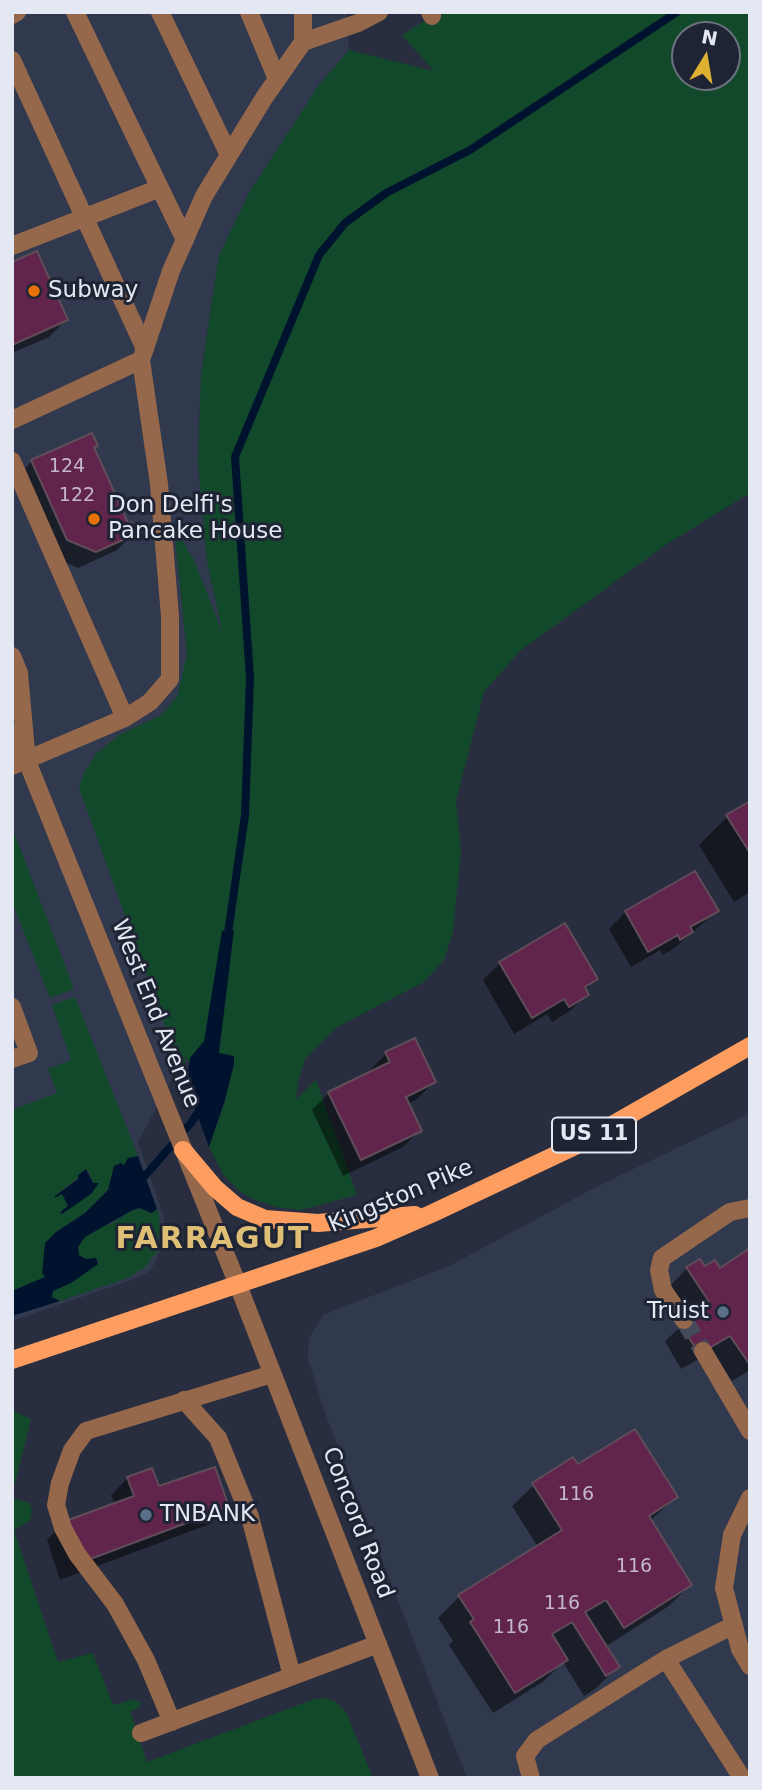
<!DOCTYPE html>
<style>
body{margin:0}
#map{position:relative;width:762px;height:1790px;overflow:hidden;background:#282e3f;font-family:"DejaVu Sans",sans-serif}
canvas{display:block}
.frame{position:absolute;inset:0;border:14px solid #e4e8f3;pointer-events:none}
.north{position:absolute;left:671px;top:21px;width:70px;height:70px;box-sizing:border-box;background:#1f2434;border:2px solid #6e7280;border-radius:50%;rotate:11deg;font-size:19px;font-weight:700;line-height:28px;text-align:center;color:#e4e8f3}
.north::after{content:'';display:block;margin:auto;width:24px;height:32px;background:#dfb133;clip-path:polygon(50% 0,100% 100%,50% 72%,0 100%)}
</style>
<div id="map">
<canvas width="762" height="1790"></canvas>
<div class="frame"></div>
<div class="north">N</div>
</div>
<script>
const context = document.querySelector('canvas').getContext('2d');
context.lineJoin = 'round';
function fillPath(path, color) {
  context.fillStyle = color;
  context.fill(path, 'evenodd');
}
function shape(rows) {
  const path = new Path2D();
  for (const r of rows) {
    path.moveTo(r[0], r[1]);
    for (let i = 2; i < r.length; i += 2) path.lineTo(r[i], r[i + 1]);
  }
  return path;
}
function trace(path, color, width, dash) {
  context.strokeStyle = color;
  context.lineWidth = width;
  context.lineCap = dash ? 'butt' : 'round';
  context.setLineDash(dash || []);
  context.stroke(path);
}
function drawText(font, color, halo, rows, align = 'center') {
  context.font = font + ' "DejaVu Sans",sans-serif';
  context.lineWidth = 6;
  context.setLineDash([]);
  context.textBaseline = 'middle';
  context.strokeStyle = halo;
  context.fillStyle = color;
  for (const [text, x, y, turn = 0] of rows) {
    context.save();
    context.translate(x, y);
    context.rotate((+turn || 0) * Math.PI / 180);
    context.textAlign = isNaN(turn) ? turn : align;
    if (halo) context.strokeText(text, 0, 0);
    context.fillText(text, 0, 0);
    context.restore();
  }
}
const built = shape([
 [12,12,347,12,349,50,319,85,250,191,219,255,201,374,198,462,207,561,224,639,185,1055,138,1142,164,1217,165,1241,151,1270,140,1277,12,1321],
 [750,1113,750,1778,467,1778,325,1413,308,1359,309,1338,323,1315,451,1265,596,1187]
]);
const green = shape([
 [439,12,750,12,750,493,667,544,520,651,484,692,456,801,461,851,453,932,444,960,424,982,337,1027,305,1059,298,1082,296,1099,316,1080,357,1195,300,1210,276,1207,255,1200,239,1191,223,1174,209,1147,225,1100,197,1074,185,1056,186,1084,79,788,83,774,96,754,119,735,161,715,177,697,187,654,174,527,194,560,223,634,207,561,198,462,201,374,219,255,250,191,319,85,349,50,434,71,402,35],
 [685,35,727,35,727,77,685,77],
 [12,827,74,989,50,998,12,902],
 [75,997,138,1156,128,1158,124,1165,114,1166,108,1190,85,1213,56,1232,46,1277,12,1291,12,1110,57,1093,48,1069,71,1060,52,1005],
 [88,1170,93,1183,62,1214,69,1206,62,1194,55,1196],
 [139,1208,152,1213,157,1209,159,1213,160,1228,157,1252,145,1267,128,1278,60,1301,52,1297,53,1291,71,1283,98,1264,97,1259,86,1259,79,1255,78,1247,84,1237,102,1226,111,1224,131,1211],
 [12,1410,31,1419,12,1495],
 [12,1498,30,1503,32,1510,30,1521,14,1530,58,1662,93,1653,113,1705,134,1699,141,1703,138,1709,130,1711,147,1762,314,1699,324,1698,336,1702,346,1712,373,1778,12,1778]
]);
const water = shape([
 [234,930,219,1053,234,1056,234,1064,225,1100,209,1147,186,1084,190,1058,204,1041,222,931],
 [138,1156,157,1209,152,1213,139,1208,131,1211,85,1237,78,1247,79,1255,86,1259,96,1258,98,1264,71,1283,53,1291,52,1297,60,1301,12,1316,12,1291,45,1277,42,1273,45,1243,56,1232,85,1213,108,1190,114,1166,121,1163,124,1165,128,1158],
 [86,1169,93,1183,99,1183,91,1194,62,1214,60,1212,68,1206,62,1194,55,1198,55,1196,78,1179,78,1175]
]);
const shadow = shape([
 [12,264,66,320,49,337,12,353],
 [96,445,93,448,127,526,134,533,117,550,78,568,50,556,15,478,32,461],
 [750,803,750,892,734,902,699,845,728,816],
 [717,911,673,949,663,955,660,950,631,967,609,929,626,912],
 [500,963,596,979,585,990,587,994,570,1011,552,1022,547,1014,514,1034,483,980],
 [386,1054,434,1082,417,1099,407,1104,420,1130,403,1147,343,1176,312,1110,329,1093,371,1074,369,1071],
 [750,1250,750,1370,732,1381,713,1351,681,1369,665,1341,691,1317,671,1285,687,1268,719,1271],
 [577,1467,676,1497,650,1521,690,1585,669,1606,605,1647,618,1667,596,1688,584,1696,563,1662,544,1681,493,1713,449,1645,453,1641,438,1618,460,1596,538,1547,512,1506,534,1485],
 [128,1478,158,1489,227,1507,210,1524,60,1580,47,1540,64,1523,115,1505,111,1495]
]);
const stream = shape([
 [227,940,245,815,250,678,235,457,319,255,345,223,386,193,470,150,677,12],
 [138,1184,191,1123,201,1108]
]);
const building = shape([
 [37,251,68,320,12,345,12,262,37,251],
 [92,433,98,446,94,447,128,523,131,522,136,534,96,552,67,540,31,460,92,433],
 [750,801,750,853,726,815,750,801],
 [695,871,719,911,690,927,693,932,680,940,678,935,648,952,625,911,695,871],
 [565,923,598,979,585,987,589,995,569,1007,564,999,532,1018,499,962,565,923],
 [415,1038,436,1082,406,1097,422,1131,361,1160,328,1092,390,1062,385,1052,415,1038],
 [750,1248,750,1365,730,1336,699,1354,680,1323,710,1303,686,1267,700,1259,705,1266,715,1260,720,1268,750,1248],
 [635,1429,678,1497,649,1516,692,1585,624,1628,606,1600,585,1612,620,1667,606,1676,572,1622,552,1634,568,1660,515,1693,470,1622,474,1619,458,1595,562,1530,532,1483,573,1457,578,1464,635,1429],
 [215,1467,229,1507,77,1564,63,1522,134,1496,127,1477,152,1468,159,1486,215,1467]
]);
const minorTunnel = shape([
 [684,1320,703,1351]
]);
const minor = shape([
 [75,12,185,240],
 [160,12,229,155],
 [249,12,277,79],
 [430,12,432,16],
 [12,15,17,12],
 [303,42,358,23,379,12],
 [12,60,145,349],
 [12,246,160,188],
 [12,420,141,360],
 [12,461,125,718],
 [12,656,19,673,26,751],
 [12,733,27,761,238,1285,430,1778],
 [12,766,125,718,150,702,170,679,170,616,159,484,141,360,171,271,204,196,264,98,303,42,303,12],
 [12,1007,29,1053,12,1059],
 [684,1320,663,1290,659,1270,662,1258,730,1212,750,1208],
 [703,1351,750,1431],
 [184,1400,218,1438,250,1517,292,1676],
 [750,1498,732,1535,724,1588,740,1649,750,1666],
 [734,1625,666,1659,742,1778],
 [172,1722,146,1660,115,1604,77,1554,63,1528,56,1505,60,1483,72,1450,86,1431,272,1374],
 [141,1733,378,1644],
 [531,1778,525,1756,537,1740,666,1659]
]);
const major = shape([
 [183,1150,215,1188,237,1207,265,1219,318,1223,415,1215],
 [12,1360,376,1238,433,1213,577,1145,750,1046]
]);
const markers = [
 [34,291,7,"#e8710a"],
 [94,519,7,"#e8710a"],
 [723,1312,7,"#5c6f8a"],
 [146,1515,7,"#5c6f8a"]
];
const numberNames = [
 ["124",67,467],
 ["122",77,496],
 ["116",576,1495],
 ["116",634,1567],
 ["116",562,1604],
 ["116",511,1628]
];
const shields = [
 [594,1135,84]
];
const shieldNames = [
 ["US 11",594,1135]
];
const poiNames = [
 ["Subway",48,291],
 ["Don Delfi's",108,506],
 ["Pancake House",108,532],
 ["Truist",709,1312,"right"],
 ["TNBANK",160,1515]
];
const streetNames = [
 ["West End Avenue",155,1014,68],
 ["Kingston Pike",401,1197,-23],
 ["Concord Road",357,1523,69]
];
const districtNames = [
 ["FARRAGUT",213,1240]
];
fillPath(built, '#31394e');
fillPath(green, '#12492b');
fillPath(water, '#00132e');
fillPath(shadow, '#0007');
trace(stream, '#00132e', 8);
fillPath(building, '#61244c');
trace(building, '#604d58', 2);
trace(minorTunnel, '#444a5a', 18, [18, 9]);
trace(minor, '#96684b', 18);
trace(major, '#fd9e60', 18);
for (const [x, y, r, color] of markers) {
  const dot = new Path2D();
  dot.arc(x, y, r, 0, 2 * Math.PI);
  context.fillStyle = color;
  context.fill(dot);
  trace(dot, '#1f2434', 2.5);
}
drawText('19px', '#c3b7c9', null, numberNames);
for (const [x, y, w] of shields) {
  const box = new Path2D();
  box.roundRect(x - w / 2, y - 17.5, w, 35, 5);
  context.fillStyle = '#1f2434';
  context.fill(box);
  trace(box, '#e4e8f3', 2);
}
drawText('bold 21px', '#e4e8f3', null, shieldNames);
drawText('23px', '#e4e8f3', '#1f2434', poiNames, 'left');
drawText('23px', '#e4e8f3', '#1f2434', streetNames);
context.letterSpacing = '2px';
drawText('bold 30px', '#debf75', '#1f2434', districtNames);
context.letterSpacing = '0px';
</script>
